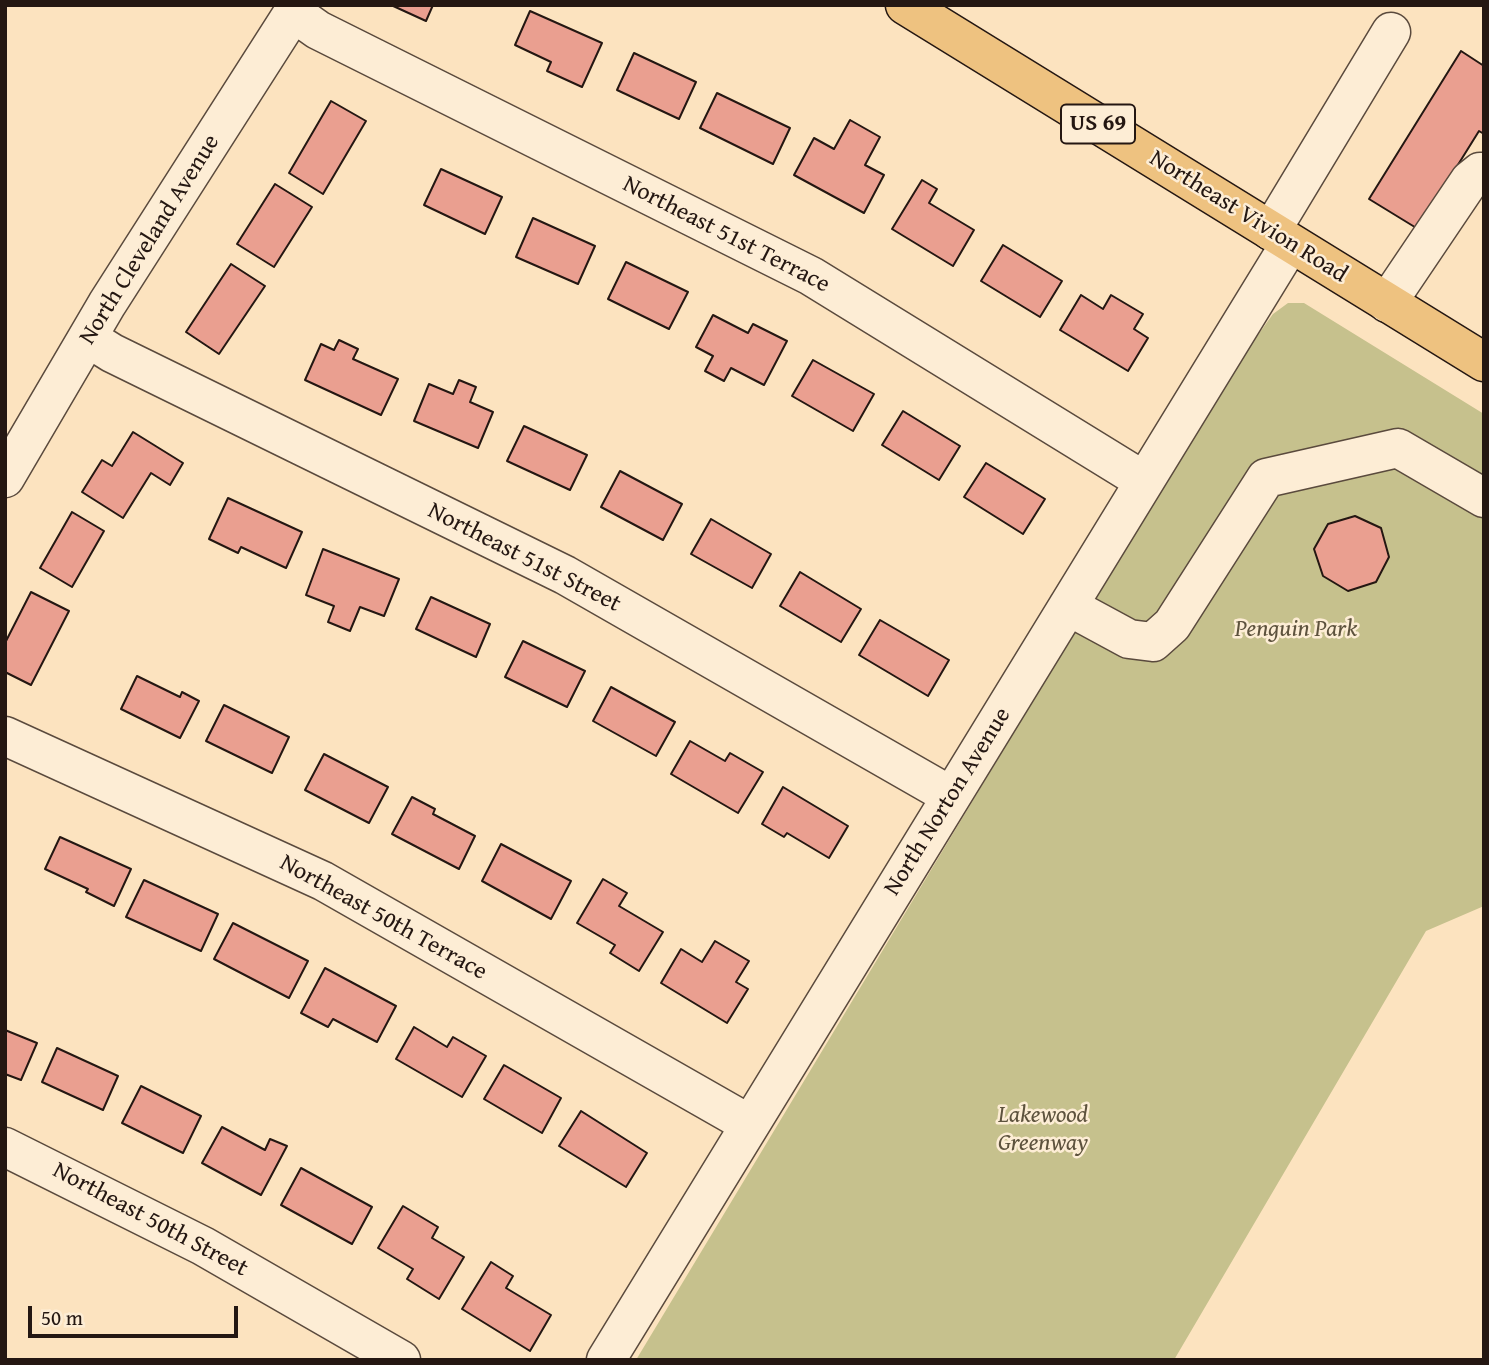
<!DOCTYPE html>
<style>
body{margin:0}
#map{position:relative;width:1489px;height:1365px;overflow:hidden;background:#fce3bf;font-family:"Gentium Book Plus",serif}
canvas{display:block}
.frame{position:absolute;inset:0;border:7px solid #241712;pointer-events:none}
.scale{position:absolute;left:28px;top:1306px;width:210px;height:32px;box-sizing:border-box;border:4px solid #241712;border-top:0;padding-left:9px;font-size:21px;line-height:24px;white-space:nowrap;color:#241712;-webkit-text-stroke:5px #fdedd5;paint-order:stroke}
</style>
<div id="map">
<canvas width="1489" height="1365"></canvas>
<div class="frame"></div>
<div class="scale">50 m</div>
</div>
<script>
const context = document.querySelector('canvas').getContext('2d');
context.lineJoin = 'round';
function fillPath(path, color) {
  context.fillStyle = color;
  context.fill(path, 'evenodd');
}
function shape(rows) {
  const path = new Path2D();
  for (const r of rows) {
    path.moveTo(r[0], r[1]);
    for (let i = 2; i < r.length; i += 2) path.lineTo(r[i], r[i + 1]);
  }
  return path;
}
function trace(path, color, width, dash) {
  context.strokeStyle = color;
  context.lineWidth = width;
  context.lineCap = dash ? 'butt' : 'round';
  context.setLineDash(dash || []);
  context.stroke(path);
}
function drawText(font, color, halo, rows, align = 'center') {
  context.font = font + ' "Gentium Book Plus",serif';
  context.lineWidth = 5;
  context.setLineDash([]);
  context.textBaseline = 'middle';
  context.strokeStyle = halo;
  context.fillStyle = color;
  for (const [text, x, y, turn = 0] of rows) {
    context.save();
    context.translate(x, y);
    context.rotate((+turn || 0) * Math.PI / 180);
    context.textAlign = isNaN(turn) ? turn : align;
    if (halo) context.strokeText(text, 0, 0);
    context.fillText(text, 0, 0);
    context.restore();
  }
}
const green = shape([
 [1288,303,1304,303,1484,414,1484,906,1426,931,1174,1360,636,1360,1037,694,1255,339,1273,314]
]);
const building = shape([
 [391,5,433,5,426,21,391,5],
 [530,11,602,43,582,87,547,71,551,62,515,45,530,11],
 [1461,51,1484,66,1484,134,1479,131,1418,229,1369,199,1461,51],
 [634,53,696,82,679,119,617,90,634,53],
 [717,93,790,128,773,164,700,128,717,93],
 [331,101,366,121,323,194,289,173,331,101],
 [850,120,880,137,865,165,884,175,864,213,794,175,814,138,834,149,850,120],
 [441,169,502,197,485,234,424,205,441,169],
 [922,180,937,189,929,203,974,230,953,266,892,229,922,180],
 [275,184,312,207,274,267,237,244,275,184],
 [533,218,595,246,578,284,516,257,533,218],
 [1003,245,1062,281,1040,317,981,281,1003,245],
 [626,262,688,292,669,329,608,299,626,262],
 [231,264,265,286,219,354,186,332,231,264],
 [1081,295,1103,309,1111,295,1143,314,1134,329,1148,338,1128,371,1060,330,1081,295],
 [713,315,748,333,753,324,787,341,764,385,731,368,724,381,705,371,713,356,696,347,713,315],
 [339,340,358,349,353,359,398,379,381,415,305,380,321,344,334,350,339,340],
 [813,360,874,394,853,431,792,396,813,360],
 [459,380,476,387,470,402,493,412,478,448,414,421,429,384,453,394,459,380],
 [903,411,960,446,939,480,882,445,903,411],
 [524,426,587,455,570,490,507,461,524,426],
 [133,432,183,463,170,485,151,473,123,518,82,492,102,460,112,466,133,432],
 [986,463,1045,499,1023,534,964,497,986,463],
 [620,471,682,504,663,540,601,507,620,471],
 [228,498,302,532,286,568,241,547,238,553,209,539,228,498],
 [72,512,104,531,72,587,40,568,72,512],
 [1355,516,1381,528,1389,557,1376,582,1348,591,1323,576,1314,549,1328,524,1355,516],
 [711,519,771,554,752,588,691,554,711,519],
 [323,549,399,579,384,616,360,607,350,631,328,622,334,606,306,595,323,549],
 [800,572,861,609,841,642,780,606,800,572],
 [31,592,69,611,31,685,5,672,5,643,31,592],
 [431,597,490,624,476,657,416,629,431,597],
 [880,620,949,660,928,696,859,655,880,620],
 [523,641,585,671,567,707,505,677,523,641],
 [137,676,180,697,182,692,199,701,180,738,121,709,137,676],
 [611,687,675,722,656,756,593,721,611,687],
 [224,705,289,737,272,773,206,741,224,705],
 [690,741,725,761,730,753,763,772,738,813,671,774,690,741],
 [324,754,388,787,369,823,305,790,324,754],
 [783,787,848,826,829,858,787,833,784,837,762,824,783,787],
 [412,797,435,809,433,814,475,836,459,869,392,834,412,797],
 [60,837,131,869,114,906,86,892,88,889,45,869,60,837],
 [501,844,571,881,551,919,482,881,501,844],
 [603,879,627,893,619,906,663,932,639,971,610,953,615,945,577,923,603,879],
 [144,880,218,914,201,951,126,917,144,880],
 [233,923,308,961,289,998,214,959,233,923],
 [715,941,749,961,736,982,748,989,727,1023,661,983,681,949,702,962,715,941],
 [325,968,396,1006,377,1042,333,1019,328,1027,301,1013,325,968],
 [414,1027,447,1047,453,1037,486,1056,462,1097,396,1059,414,1027],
 [5,1030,37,1043,21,1080,5,1074,5,1030],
 [57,1048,118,1076,103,1110,42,1082,57,1048],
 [504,1065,561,1098,542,1133,484,1099,504,1065],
 [141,1086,201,1116,183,1153,122,1123,141,1086],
 [581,1111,647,1153,626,1187,559,1146,581,1111],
 [222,1127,265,1150,270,1139,287,1146,261,1195,202,1163,222,1127],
 [301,1168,372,1207,352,1244,281,1205,301,1168],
 [403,1206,438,1227,432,1238,464,1257,439,1299,407,1279,413,1269,378,1248,403,1206],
 [491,1262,513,1276,506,1288,551,1315,530,1351,462,1309,491,1262]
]);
const minor = shape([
 [294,13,318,30,811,276,1144,481],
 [1271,231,1391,32],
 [1387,303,1470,180,1480,172,1484,172],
 [88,338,112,353,565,575,951,796],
 [5,478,107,304,298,5],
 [1068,606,1129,639,1153,642,1172,625,1266,478,1398,448,1484,498],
 [5,736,323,881,749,1124],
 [5,1147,203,1246,401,1360],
 [606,1360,1290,244]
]);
const major = shape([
 [905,5,1484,362]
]);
const shields = [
 [1098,124,74]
];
const shieldNames = [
 ["US 69",1098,124]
];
const streetNames = [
 ["Northeast Vivion Road",1248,217,32],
 ["Northeast 51st Terrace",726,235,27],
 ["North Cleveland Avenue",150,240,-58],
 ["Northeast 51st Street",524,558,27],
 ["North Norton Avenue",948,802,-58],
 ["Northeast 50th Terrace",383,918,29],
 ["Northeast 50th Street",150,1220,28]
];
const parkNames = [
 ["Penguin Park",1296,630],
 ["Lakewood",1043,1116],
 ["Greenway",1043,1144]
];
fillPath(green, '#c6c18d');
fillPath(building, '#ea9f90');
trace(building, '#241712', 2);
trace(minor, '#5a4a3d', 41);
trace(major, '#241712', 41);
trace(minor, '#fdedd5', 38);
trace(major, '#eec280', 38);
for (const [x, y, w] of shields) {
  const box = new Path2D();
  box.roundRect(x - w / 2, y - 19.5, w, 39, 5);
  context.fillStyle = '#fdedd5';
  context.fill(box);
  trace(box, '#241712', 2);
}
drawText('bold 23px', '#241712', null, shieldNames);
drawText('24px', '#241712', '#fdedd5', streetNames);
drawText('italic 24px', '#5d523d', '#fdedd5', parkNames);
</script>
